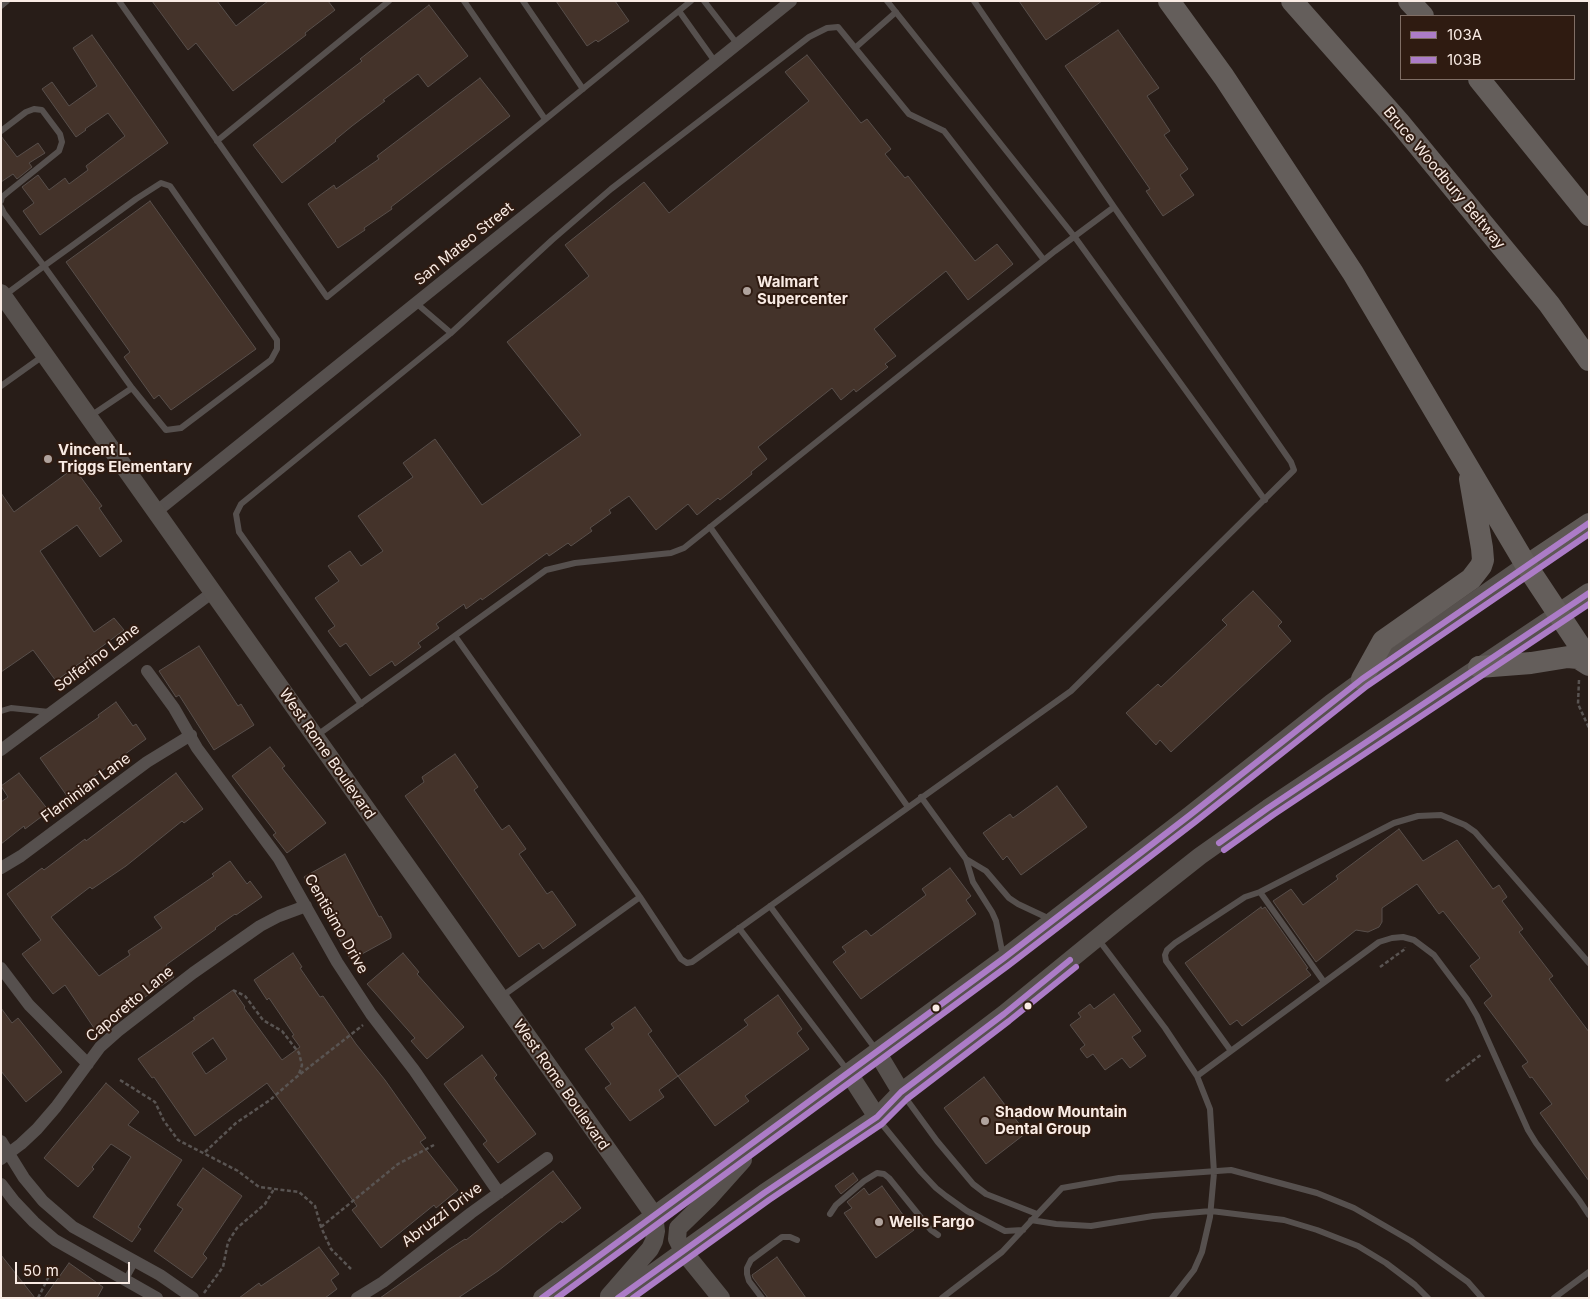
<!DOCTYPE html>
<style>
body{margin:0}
#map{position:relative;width:1590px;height:1299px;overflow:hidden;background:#281d18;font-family:Inter,sans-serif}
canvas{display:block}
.frame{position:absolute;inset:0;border:2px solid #f9ebe4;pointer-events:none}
.legend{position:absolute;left:1400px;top:15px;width:175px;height:65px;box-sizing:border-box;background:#2f1b11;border:1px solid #806e65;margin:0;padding:6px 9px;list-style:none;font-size:15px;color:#f9ebe4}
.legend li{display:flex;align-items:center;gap:10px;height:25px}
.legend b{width:25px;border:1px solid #806e65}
.scale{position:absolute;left:15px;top:1262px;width:115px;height:22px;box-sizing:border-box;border:2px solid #f9ebe4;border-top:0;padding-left:6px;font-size:15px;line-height:18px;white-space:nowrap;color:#f9ebe4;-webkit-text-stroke:4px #2f1b11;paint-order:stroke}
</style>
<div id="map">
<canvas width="1590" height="1299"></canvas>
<div class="frame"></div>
<ul class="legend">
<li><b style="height:6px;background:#ac7cc7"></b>103A</li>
<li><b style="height:6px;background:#ac7cc7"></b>103B</li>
</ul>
<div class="scale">50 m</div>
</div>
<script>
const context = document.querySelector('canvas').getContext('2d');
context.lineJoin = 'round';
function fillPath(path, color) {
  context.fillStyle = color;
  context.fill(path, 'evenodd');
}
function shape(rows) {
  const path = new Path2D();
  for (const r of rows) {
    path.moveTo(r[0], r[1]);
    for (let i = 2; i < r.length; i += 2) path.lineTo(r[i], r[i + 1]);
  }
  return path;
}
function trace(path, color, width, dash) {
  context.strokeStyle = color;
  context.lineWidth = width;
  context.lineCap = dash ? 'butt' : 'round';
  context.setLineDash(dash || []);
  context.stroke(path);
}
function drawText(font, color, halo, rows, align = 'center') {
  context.font = font + ' Inter,sans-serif';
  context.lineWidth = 4;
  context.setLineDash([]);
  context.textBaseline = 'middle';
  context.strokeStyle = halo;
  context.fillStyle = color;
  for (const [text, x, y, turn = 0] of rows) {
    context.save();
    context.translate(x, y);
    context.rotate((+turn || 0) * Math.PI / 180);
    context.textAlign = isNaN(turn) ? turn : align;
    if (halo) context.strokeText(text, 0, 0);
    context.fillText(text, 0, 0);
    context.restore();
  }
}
const building = shape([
 [152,1,217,1,236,26,268,1,328,1,335,10,305,33,306,35,233,91,196,43,188,50,152,1],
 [556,1,615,1,629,21,598,42,596,40,587,46,556,1],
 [1019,1,1102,1,1046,40,1019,1],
 [429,5,468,56,428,87,418,74,383,100,385,101,352,126,335,140,336,141,282,183,253,145,362,61,360,59,429,5],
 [1118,30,1159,88,1147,96,1170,131,1164,135,1188,169,1180,175,1194,195,1163,216,1146,191,1150,189,1065,66,1118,30],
 [92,35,168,143,40,235,23,211,34,203,22,187,38,175,49,190,65,178,69,184,88,170,86,166,125,136,108,113,85,129,86,130,76,137,42,89,52,82,69,106,97,86,73,48,92,35],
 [807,55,861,123,867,119,891,149,885,154,905,178,908,176,975,261,997,244,1013,264,968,300,946,271,874,329,896,356,885,364,888,367,856,392,854,389,841,400,832,388,758,447,767,459,751,472,752,474,720,500,718,498,697,515,688,504,656,530,629,496,609,510,611,513,590,528,592,531,571,546,568,543,549,556,547,553,482,600,481,598,466,609,464,604,436,624,439,628,418,643,421,647,395,666,392,661,370,676,346,643,340,647,328,631,335,626,315,598,339,581,328,566,350,551,361,566,383,551,358,516,413,477,403,463,435,439,482,505,581,435,507,342,589,276,565,245,644,182,669,213,809,101,785,72,807,55],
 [480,78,510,116,391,207,392,209,364,228,365,230,338,248,308,204,334,185,336,189,379,159,377,156,480,78],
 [1,136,17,157,38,143,45,153,29,163,32,167,17,179,13,174,1,182,1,136],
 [150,201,256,349,171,410,159,395,154,399,124,357,130,352,66,262,150,201],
 [74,468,102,506,99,508,122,541,100,557,77,525,40,551,94,632,114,618,124,630,56,681,33,650,1,672,1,493,14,512,74,468],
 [1253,591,1282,622,1278,626,1291,641,1171,752,1160,740,1156,745,1126,713,1158,684,1161,687,1227,625,1222,620,1253,591],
 [199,646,238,706,241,704,254,725,214,750,179,695,176,697,159,671,199,646],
 [116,702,133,726,136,724,146,739,67,796,40,758,99,717,98,715,116,702],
 [270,747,285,766,282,768,326,823,287,853,273,835,276,833,232,776,270,747],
 [455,754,478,787,474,790,502,830,509,825,526,849,519,854,547,894,552,891,576,925,543,949,539,943,519,957,405,796,424,782,422,777,455,754],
 [19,773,49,811,25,829,24,826,1,844,1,802,8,797,1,786,19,773],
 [176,773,203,809,184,823,182,821,126,866,92,889,90,887,51,917,99,976,130,955,128,951,162,928,154,917,214,876,212,874,230,861,247,884,250,881,262,897,236,915,235,914,215,928,216,929,166,965,174,977,116,1017,118,1021,98,1034,65,985,53,994,22,954,41,940,7,894,42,868,44,870,85,839,86,841,176,773],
 [1057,786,1087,827,1021,875,1007,856,1003,860,983,833,1010,814,1013,818,1057,786],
 [1399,829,1423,861,1457,840,1493,889,1499,885,1507,897,1502,901,1523,929,1519,932,1553,976,1549,979,1589,1032,1589,1181,1540,1113,1552,1104,1532,1077,1530,1078,1522,1066,1528,1062,1484,1003,1492,996,1470,966,1480,958,1443,911,1439,914,1417,884,1382,908,1382,922,1379,927,1368,932,1356,930,1316,962,1273,901,1291,889,1303,905,1338,879,1336,876,1399,829],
 [345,854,379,917,381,916,391,934,391,938,351,960,330,922,332,921,321,901,318,902,304,877,345,854],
 [950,868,971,896,966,900,976,914,861,999,833,962,846,952,842,947,866,930,871,936,926,895,922,889,950,868],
 [1261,907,1262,909,1265,907,1308,968,1306,969,1311,975,1242,1026,1237,1020,1230,1025,1185,963,1261,907],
 [293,953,302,967,300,968,320,997,323,996,356,1044,385,1080,426,1138,420,1142,458,1190,436,1208,434,1205,381,1248,352,1210,357,1206,267,1083,195,1136,154,1077,152,1078,138,1059,195,1019,193,1018,233,990,245,1007,244,1008,282,1060,300,1047,292,1036,294,1035,269,998,267,1000,254,980,293,953],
 [213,1038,227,1059,206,1074,192,1053,213,1038],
 [403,953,419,972,417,974,464,1027,427,1059,411,1041,415,1038,367,984,403,953],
 [1114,994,1141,1031,1132,1037,1146,1056,1130,1068,1122,1058,1105,1070,1093,1054,1087,1058,1080,1049,1085,1045,1070,1025,1081,1017,1078,1013,1090,1004,1094,1009,1114,994],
 [778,995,802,1029,797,1033,809,1049,745,1096,749,1101,715,1126,678,1076,748,1025,744,1020,778,995],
 [635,1007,652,1031,648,1034,678,1076,659,1090,664,1097,630,1121,605,1088,611,1084,585,1049,614,1028,611,1024,635,1007],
 [1,1008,12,1023,18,1018,62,1072,26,1102,1,1071,1,1008],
 [482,1055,497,1075,494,1078,536,1134,498,1163,483,1144,487,1141,444,1084,482,1055],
 [984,1077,1026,1133,986,1164,944,1108,984,1077],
 [106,1083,139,1112,128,1125,182,1160,138,1227,141,1229,132,1242,93,1217,131,1157,111,1144,92,1167,94,1169,78,1187,44,1158,106,1083],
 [203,1168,242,1196,203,1254,207,1258,192,1278,154,1251,183,1209,177,1205,203,1168],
 [553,1171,581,1208,562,1223,561,1221,498,1271,458,1298,380,1298,448,1250,465,1239,466,1240,553,1171],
 [853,1173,858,1180,841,1194,835,1186,853,1173],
 [882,1186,914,1230,876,1258,844,1213,852,1208,847,1202,864,1188,869,1195,882,1186],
 [319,1247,339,1274,331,1280,337,1289,325,1298,239,1298,259,1283,261,1286,319,1247],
 [1,1255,35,1298,1,1298,1,1255],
 [777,1257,806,1298,768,1298,753,1278,752,1275,777,1257],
 [69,1263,103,1287,97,1298,44,1298,69,1263]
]);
const path = shape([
 [1579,680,1578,704,1589,728],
 [1380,967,1405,949,1405,947],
 [233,990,245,996,263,1020,282,1031,299,1053,302,1065,299,1074],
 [120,1080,155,1102,164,1121,178,1140,238,1171,259,1187,299,1192,315,1206,321,1227,331,1249,351,1269],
 [1446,1081,1482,1054],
 [205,1152,236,1123,270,1100,294,1079,363,1025],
 [321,1227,398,1164,434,1145],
 [204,1293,223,1267,228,1242,237,1228,265,1204,274,1189],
 [38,1298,52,1270]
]);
const lane = shape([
 [119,1,327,297,691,1],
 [464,1,545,119],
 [523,1,583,89],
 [704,1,738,45],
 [887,1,1074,236,1265,500],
 [1,6,7,1],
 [679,11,716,63],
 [855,48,896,12],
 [1,131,26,112,34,109,42,110,60,134,62,142,59,151,8,192,2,197,1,201],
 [217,141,389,1],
 [1,207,4,213,44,266,132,388,166,430,181,428,271,360,277,349,277,340,170,186,161,183,136,199,69,248,44,266,5,295],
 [416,303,451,333],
 [1,386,43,356],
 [89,417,132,388],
 [710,527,908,807],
 [455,636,640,897],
 [361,704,239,532,236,514,241,504,451,333,552,240,611,189,809,37,827,28,838,27,909,114,944,131,1044,260],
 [1,711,11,708,49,712],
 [316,736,546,570,575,563,671,553,684,548,1055,251,1114,207],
 [921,797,966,859,973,882,992,912,996,921,1003,956],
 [966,859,986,871,1009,898,1018,904,1052,920],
 [1260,892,1394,823,1418,816,1441,815,1465,825,1475,832,1589,963],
 [770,906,877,1051],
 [739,928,848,1071],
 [1098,939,1165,1028,1197,1076,1210,1109,1214,1173,1210,1217,1202,1252,1194,1270,1172,1298],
 [501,997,640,897,681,959,687,963,692,962,1071,691,1294,470,1291,462,1114,207,974,1],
 [1231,1051,1166,961,1165,955,1167,950,1175,943,1245,897,1260,892,1324,982],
 [1197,1076,1379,942,1392,938,1403,937,1414,940,1434,955,1467,999,1477,1016,1528,1130,1536,1143,1579,1200,1589,1215],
 [902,1093,937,1141,973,1184,986,1194,1037,1214],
 [877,1118,921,1172,936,1188,946,1196,967,1211,1005,1231,1023,1230],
 [830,1214,836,1205,864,1181,877,1173,884,1174,889,1178,931,1230,938,1235],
 [1031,1220,1056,1224,1091,1226,1153,1216,1211,1211,1284,1220,1317,1230,1358,1246,1386,1263,1415,1285,1428,1298],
 [126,1279,136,1261],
 [762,1298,749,1281,747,1274,747,1268,751,1260,782,1237,790,1237,797,1240],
 [942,1298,1002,1252,1062,1188,1119,1178,1231,1170,1317,1193,1354,1208,1411,1241,1468,1282,1482,1298],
 [1554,1298,1589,1272]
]);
const street = shape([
 [156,512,791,1],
 [147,671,174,708,197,748,279,859,337,962,371,1014,414,1070,499,1193],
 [1,750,213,592],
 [1,868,21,856,147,762,191,735],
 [1,968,29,1005,88,1064],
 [1,1141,24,1178,43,1201,73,1227,160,1275,193,1298],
 [1,1159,21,1144,37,1129,56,1107,100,1047,118,1031,193,973,260,926,279,916,306,906],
 [1,1184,14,1201,34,1222,55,1240,157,1298],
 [357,1298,383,1282,471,1213,547,1158]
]);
const secondary = shape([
 [1,293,654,1215],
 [877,1052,901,1092],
 [848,1072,877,1117],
 [609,1296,650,1249,654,1241,656,1231,654,1215],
 [542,1298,1004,958,1190,815,1331,703,1394,657,1526,565],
 [618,1298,764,1193,877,1117,901,1092,1004,1014,1119,920,1200,856,1268,808,1558,614],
 [721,1298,683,1251,677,1239,678,1228,709,1198,743,1160]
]);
const primary = shape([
 [1526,565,1589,523],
 [1558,614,1589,593]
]);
const highway = shape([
 [1169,1,1224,77,1353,273,1526,565,1589,660],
 [1292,1,1399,122,1549,304,1589,360],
 [1409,1,1423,16],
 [1479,79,1589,215],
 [1479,667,1531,663,1568,657,1578,658,1589,665],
 [1362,679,1383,641,1471,579,1481,566,1483,560,1482,548,1470,479]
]);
const bus1 = shape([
 [1219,843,1268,808,1589,593],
 [542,1298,1004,958,1190,815,1362,679,1589,523],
 [618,1298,764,1193,877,1117,901,1092,1004,1014,1070,960]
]);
const bus2 = shape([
 [1224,850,1273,815,1589,604],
 [557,1298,1009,965,1195,822,1367,686,1589,534],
 [633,1298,769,1200,882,1124,907,1099,1009,1021,1076,967]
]);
const markers = [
 [747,291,5,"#b0a39d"],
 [48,459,5,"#b0a39d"],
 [1028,1006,4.5,"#f9ebe4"],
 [936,1008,4.5,"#f9ebe4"],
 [985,1121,5,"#b0a39d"],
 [879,1222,5,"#b0a39d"]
];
const streetNames = [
 ["Bruce Woodbury Beltway",1444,178,50],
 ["San Mateo Street",464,244,-39],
 ["Solferino Lane",97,658,-37],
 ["West Rome Boulevard",327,754,55],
 ["Flaminian Lane",86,788,-36],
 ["Centisimo Drive",336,924,60],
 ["Caporetto Lane",130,1004,-40],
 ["West Rome Boulevard",561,1085,55],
 ["Abruzzi Drive",442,1215,-37]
];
const poiNames = [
 ["Walmart",757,282],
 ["Supercenter",757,299],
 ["Vincent L.",58,450],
 ["Triggs Elementary",58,467],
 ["Shadow Mountain",995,1112],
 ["Dental Group",995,1129],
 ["Wells Fargo",889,1222]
];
fillPath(building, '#44332a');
trace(building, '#584f4b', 1);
trace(path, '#595452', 2.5, [4, 2.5]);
trace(lane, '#56504e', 6);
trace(street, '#56504e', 12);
trace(secondary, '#57514e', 18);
trace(primary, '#5e5855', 20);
trace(highway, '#645e5b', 22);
trace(bus1, '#ac7cc7', 6);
trace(bus2, '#ac7cc7', 6);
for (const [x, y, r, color] of markers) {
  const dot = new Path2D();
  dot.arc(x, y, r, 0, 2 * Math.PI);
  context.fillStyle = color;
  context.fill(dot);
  trace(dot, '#2f1b11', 2);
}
drawText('15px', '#f9ebe4', '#2f1b11', streetNames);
drawText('bold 15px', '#f9ebe4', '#2f1b11', poiNames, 'left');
</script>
